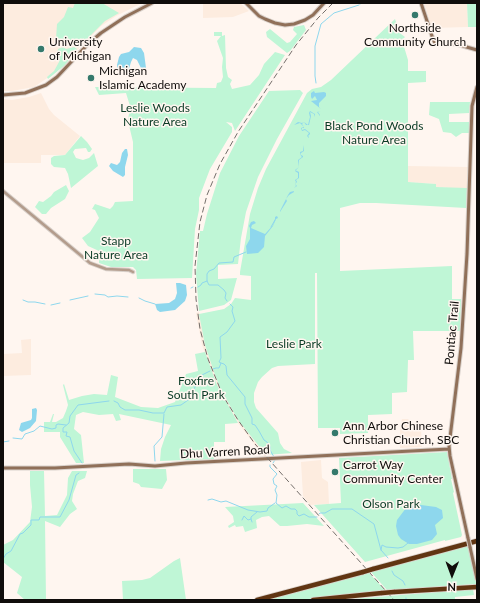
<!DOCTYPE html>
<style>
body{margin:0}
#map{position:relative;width:480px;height:603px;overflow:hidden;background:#fff6f0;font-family:Lato,sans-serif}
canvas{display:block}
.frame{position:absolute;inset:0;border:4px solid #100d0b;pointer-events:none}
.north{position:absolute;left:432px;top:555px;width:40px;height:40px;-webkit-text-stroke:3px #fff6f0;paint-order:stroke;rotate:181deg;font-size:11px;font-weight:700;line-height:16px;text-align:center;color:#100d0b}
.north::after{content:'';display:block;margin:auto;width:14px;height:18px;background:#100d0b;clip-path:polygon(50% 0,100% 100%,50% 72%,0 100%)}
</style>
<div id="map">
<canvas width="480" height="603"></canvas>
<div class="frame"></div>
<div class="north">N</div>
</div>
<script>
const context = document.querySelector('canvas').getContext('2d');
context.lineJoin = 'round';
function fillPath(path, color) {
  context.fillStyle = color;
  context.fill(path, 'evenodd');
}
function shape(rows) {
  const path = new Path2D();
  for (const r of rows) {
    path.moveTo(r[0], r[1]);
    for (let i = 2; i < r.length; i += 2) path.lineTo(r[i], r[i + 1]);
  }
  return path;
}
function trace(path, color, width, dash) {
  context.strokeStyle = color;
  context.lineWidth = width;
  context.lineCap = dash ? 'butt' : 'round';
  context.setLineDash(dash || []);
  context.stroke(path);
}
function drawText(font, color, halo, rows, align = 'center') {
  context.font = font + ' Lato,sans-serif';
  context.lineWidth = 3;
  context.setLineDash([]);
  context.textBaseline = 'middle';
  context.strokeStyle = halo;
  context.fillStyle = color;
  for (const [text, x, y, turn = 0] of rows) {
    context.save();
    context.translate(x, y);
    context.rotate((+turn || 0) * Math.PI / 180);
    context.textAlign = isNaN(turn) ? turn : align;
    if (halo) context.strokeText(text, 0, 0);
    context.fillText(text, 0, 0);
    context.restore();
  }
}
const built = shape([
 [3,3,142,3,116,16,101,26,56,72,34,87,12,91,3,91],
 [203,3,240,3,249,11,233,17,203,18],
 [424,3,467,3,468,27,432,28],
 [41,93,49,109,54,115,80,136,65,155,41,155,41,163,3,163,3,99,12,100,29,97],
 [408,166,468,167,467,188,449,188,436,187,435,184,408,182],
 [199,312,205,345,214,372,220,388,238,420,268,458,265,458,238,423,217,385,202,345,196,313],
 [31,339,31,375,3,376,3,354,22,353,21,340],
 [402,419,408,419,417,429,421,428,422,447,400,448,400,429],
 [321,460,322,478,328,482,329,504,310,505,303,496,301,462]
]);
const green = shape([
 [75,3,102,3,119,13,105,21,84,42,66,39,56,39,57,24,64,17,68,7,73,8],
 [467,3,477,3,477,27,468,27],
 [395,19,398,28,401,34,405,37,402,40,408,60,408,71,426,71,426,82,408,83,408,182,436,184,436,187,467,188,466,208,376,203,360,203,340,208,340,271,452,266,452,299,461,299,460,331,413,331,414,360,408,360,407,392,392,393,392,414,368,415,368,433,340,434,340,428,318,428,317,273,315,273,315,364,278,366,272,368,262,377,258,382,254,393,254,402,256,408,278,433,280,443,284,449,292,453,266,455,238,420,220,388,214,372,205,345,199,314,224,309,231,304,235,298,251,300,251,276,240,275,240,272,250,214,258,188,266,169,307,93,312,89,321,87,331,80],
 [304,25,306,30,290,51,287,53,267,37,266,32,270,29,287,43,290,42,297,34,293,30,294,27],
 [214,32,222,32,222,36,225,35,226,68,228,77,232,80,230,84,232,89,250,85,259,75,264,64,275,52,285,55,235,131,232,123,226,122,232,127,232,132,210,169,199,198,199,210,195,229,192,278,137,279,136,270,133,267,111,267,99,263,99,251,88,246,82,238,90,232,99,218,95,210,92,209,95,204,110,209,113,206,115,202,133,201,133,142,128,121,130,106,126,93,99,95,95,87,216,88,217,83,221,82,223,77,222,67,223,58,217,41,221,36,214,36],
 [63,47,66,49,74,47,77,49,65,65,48,79,47,77,54,71,59,62,60,58,57,57,58,49],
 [300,90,303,93,277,139,258,177,246,212,241,238,238,264,218,265,218,279,237,278,231,300,224,305,199,311,196,274,200,231,203,231,207,214,220,173,239,136,269,91],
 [430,102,470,102,469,113,449,114,449,122,469,122,470,133,462,133,456,137,451,133,443,132,439,119,429,115],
 [81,136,87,142,92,149,90,152,88,152,86,148,75,149,73,152,76,158,83,160,89,158,94,153,98,166,71,188,68,174,65,168,54,167,51,164,51,158,54,156,65,155],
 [66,185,69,191,65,199,51,208,46,214,42,214,35,207,39,201,43,202,51,196,54,192],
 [205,352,217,385,238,423,225,424,225,442,214,442,214,459,160,461,161,449,165,437,171,425,119,414,121,420,116,421,113,414,99,415,83,412,76,415,74,429,81,435,84,463,76,463,60,437,60,432,44,432,44,422,50,422,53,414,54,414,52,422,56,422,63,418,66,411,68,405,63,385,64,384,69,400,82,396,94,394,107,395,111,375,118,377,115,397,141,407,158,408,175,402,186,374,198,371,195,354],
 [447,452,452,479,451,479,454,492,453,493,462,535,461,537,445,541,445,540,365,562,314,505,341,503,339,458],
 [133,469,166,469,167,480,162,489,141,487,139,484,133,482],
 [30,471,44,471,45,516,57,515,67,495,68,478,72,471,87,471,85,478,78,481,73,494,72,501,77,509,70,514,60,527,45,521,46,600,25,600,17,593,22,577,3,562,3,545,13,540,30,522,32,507,30,485],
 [303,503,324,526,307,524,287,526,280,526,269,516,262,517,256,520,257,528,245,532,243,526,236,527,235,525,229,528,228,526,234,522,233,516,225,507],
 [468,545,477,584,387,590,371,572],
 [180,558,186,600,123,600,122,581,142,580,150,578,174,561],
 [369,573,385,590,302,600,267,600],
 [473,589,474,595,455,597,455,600,341,600]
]);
const water = shape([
 [134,47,141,48,144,53,146,68,142,70,137,60,133,58,131,62,128,72,124,74,121,73,118,70,117,65,119,57,121,54,129,52],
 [314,91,315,93,324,92,326,93,326,96,319,103,319,107,321,109,321,111,318,112,320,115,320,116,315,117,314,114,310,112,311,116,309,125,306,125,304,122,302,124,304,127,304,128,302,128,302,130,305,129,310,133,310,134,308,136,309,137,309,138,303,145,304,151,301,153,301,155,303,156,303,157,299,160,299,167,295,170,299,172,299,178,296,180,297,182,295,184,297,186,294,188,294,192,289,195,286,199,287,201,280,212,280,216,278,218,276,219,273,226,265,236,264,247,258,253,247,254,246,246,250,239,250,228,249,226,251,222,254,221,256,223,252,225,251,228,265,234,266,233,273,225,275,219,275,217,277,216,278,218,280,216,280,211,288,195,290,192,294,191,294,188,296,186,295,184,296,182,295,180,298,178,298,173,295,171,299,167,298,160,302,157,301,156,300,152,303,151,303,145,309,138,307,136,309,133,305,130,302,131,301,128,304,127,300,123,294,125,298,122,302,123,304,122,308,125,310,117,309,113,310,111,315,114,315,117,320,116,317,112,321,111,321,109,311,101,317,100,315,96,312,99,311,97,311,93],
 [125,149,127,149,128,155,125,167,125,175,123,177,113,171,109,166,111,163,117,165,120,162,122,153],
 [176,283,180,283,186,285,187,295,185,301,175,310,160,312,157,310,155,304,169,303,175,299,177,293],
 [36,408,37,410,36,421,30,428,22,432,19,430,21,423,31,420,32,418,32,409],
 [421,505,436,507,442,510,443,518,435,525,437,534,432,540,417,544,409,544,401,539,398,535,396,526,397,520,406,508,411,506]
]);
const stream = shape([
 [360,4,362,3],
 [316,83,315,76,315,46,321,24,334,13,359,5],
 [271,227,275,220],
 [198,287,201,285,202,283,207,281],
 [191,288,193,287],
 [95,294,105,295,108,297,117,296,128,297],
 [139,298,145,301,155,304],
 [23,300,28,302,35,302,45,304],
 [70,300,88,296],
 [227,301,225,298,226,293,224,290,218,285,209,285,207,281,207,274,209,271,214,269,219,263,233,262,234,257,246,252],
 [51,305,60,303],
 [221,363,224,364,226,366,227,375,245,397,245,404,252,418,252,424,255,425,259,431,264,440,267,442,270,447,270,450,274,457],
 [213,369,216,368,219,368,221,363,219,362,221,358,220,337,227,332,235,321,232,311,233,307,230,304],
 [114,401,118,403,120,407,125,410,139,410,153,413,164,413,167,407,181,405,191,398,191,394,202,375,210,371],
 [13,438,22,439,25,434,34,431,40,426,52,429,56,428,56,425,58,424,66,425],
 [3,442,9,441],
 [155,461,154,446,162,437,164,414],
 [82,463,74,451,70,437,66,436,67,432,63,432,63,428,69,423,70,416,78,405,109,401],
 [273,463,275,460],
 [270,465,270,467,277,474,273,479,274,484,277,486,275,490,277,495,276,503,282,508,286,506,291,509,295,509,297,511,297,514,299,516,304,514,309,517,317,517],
 [208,500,212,499,221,502,226,501,248,510,260,512,267,511,268,508,275,503],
 [319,514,320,513,325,513,332,509,352,509,374,524,381,550,388,558],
 [242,520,244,516,248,520,251,519],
 [252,522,251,519,251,517,257,512],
 [381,550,382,545,386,547,398,548,403,547,408,543],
 [3,559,6,554,11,551,20,534,23,533,31,525,31,520,39,520,40,517,60,517,69,500,76,475,79,473],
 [3,564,3,566],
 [392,571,394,575,403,581,405,585],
 [406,598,406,600]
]);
const tertiary = shape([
 [3,191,90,263,106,269,129,270,133,272]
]);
const secondary = shape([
 [246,3,259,16,265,19,275,23,285,25,294,24,305,20,313,15,324,3],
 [421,3,433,39,435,43,456,44,477,50],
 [3,95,25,93,46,85,57,77,88,44,101,33,125,17,152,3],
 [3,468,55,468,129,464,155,466,186,463,449,449],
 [468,538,450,456,449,446,461,348,467,254,472,106,477,87],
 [470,547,477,579]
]);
const motorway = shape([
 [373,569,477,541],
 [394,592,477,587],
 [257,600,363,572],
 [313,600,382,593]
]);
const rail = shape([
 [333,3,318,18,296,45,238,132,220,164,207,195,200,222,195,266,196,299,200,329,208,359,223,396,238,420,255,444,394,600]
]);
const secondaryBridge = shape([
 [468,538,470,547]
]);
const motorwayBridge = shape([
 [363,572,373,569],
 [382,593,394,592]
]);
const markers = [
 [415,15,4,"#35796c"],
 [41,49,4,"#35796c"],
 [91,78,4,"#35796c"],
 [335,433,4,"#35796c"],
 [335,472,4,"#35796c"]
];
const poiNames = [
 ["Northside",415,28,"center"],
 ["Community Church",415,42,"center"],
 ["University",49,42],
 ["of Michigan",49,56],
 ["Michigan",99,71],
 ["Islamic Academy",99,85],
 ["Ann Arbor Chinese",343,426],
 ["Christian Church, SBC",343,440],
 ["Carrot Way",343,465],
 ["Community Center",343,479]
];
const parkNames = [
 ["Leslie Woods",155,108],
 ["Nature Area",155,122],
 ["Black Pond Woods",374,126],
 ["Nature Area",374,140],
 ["Stapp",116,241],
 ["Nature Area",116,255],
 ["Leslie Park",294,344],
 ["Foxfire",196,381],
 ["South Park",196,395],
 ["Olson Park",391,504]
];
const streetNames = [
 ["Pontiac Trail",452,333,-85],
 ["Dhu Varren Road",225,452,-3]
];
fillPath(built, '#fdecdf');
fillPath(green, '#bff6d6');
fillPath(water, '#8ed7ed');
trace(stream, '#8ed7ed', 1);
trace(tertiary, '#d9d1cb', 4.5);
trace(secondary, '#d9d1cb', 5);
trace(motorway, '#d9d1cb', 6);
trace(tertiary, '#b39c8c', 2.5);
trace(secondary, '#907059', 3);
trace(motorway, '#613512', 4.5);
trace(rail, '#746e6a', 1, [6, 3]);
trace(secondaryBridge, '#d9d1cb', 5, []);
trace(motorwayBridge, '#d9d1cb', 6, []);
trace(secondaryBridge, '#907059', 3);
trace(motorwayBridge, '#613512', 4.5);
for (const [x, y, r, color] of markers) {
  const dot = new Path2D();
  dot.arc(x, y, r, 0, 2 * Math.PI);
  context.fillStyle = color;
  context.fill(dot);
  trace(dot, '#fff6f0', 1.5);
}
drawText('12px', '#100d0b', '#fff6f0', poiNames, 'left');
drawText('12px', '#0a3b25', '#fff6f0', parkNames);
drawText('12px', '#100d0b', '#fff6f0', streetNames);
</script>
